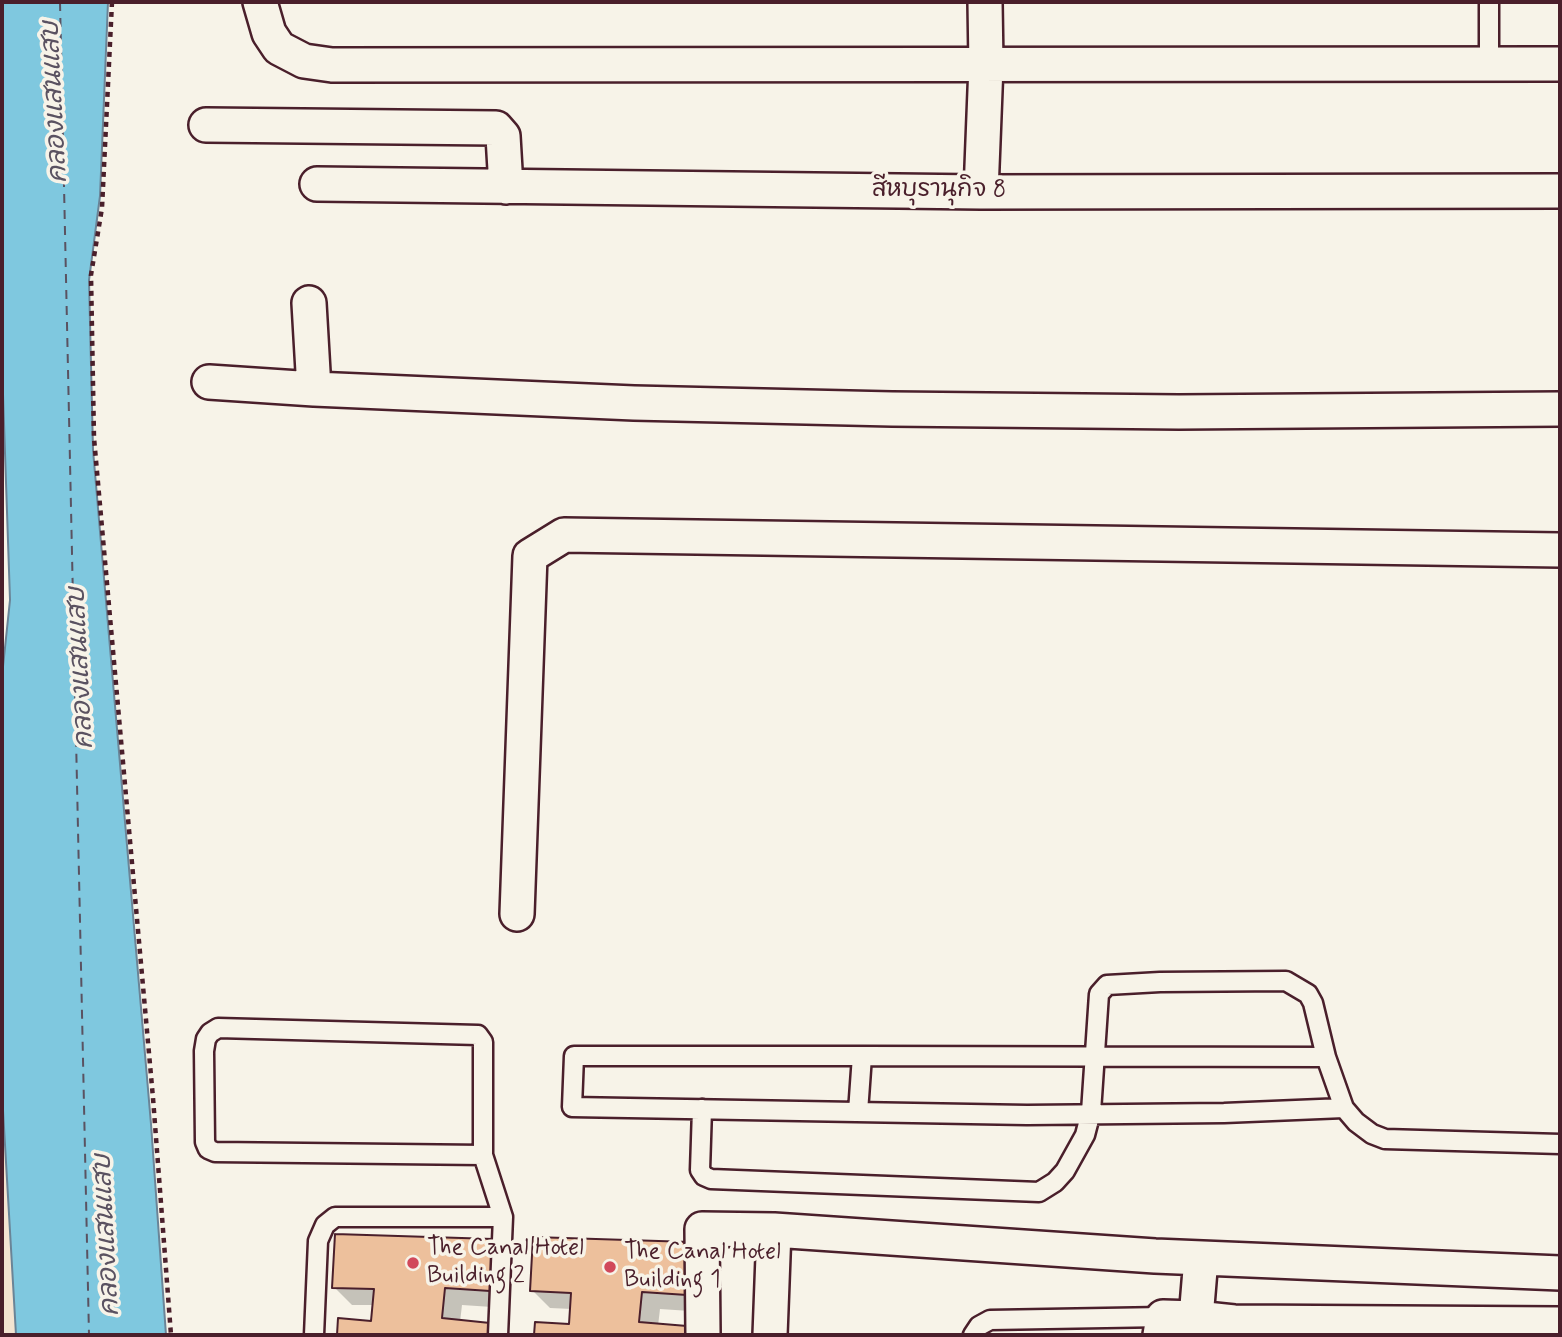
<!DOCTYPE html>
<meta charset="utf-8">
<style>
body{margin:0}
#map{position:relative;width:1562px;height:1337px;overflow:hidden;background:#f7f3e8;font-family:Mynerve,sans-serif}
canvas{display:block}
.frame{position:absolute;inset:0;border:4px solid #4a1f2b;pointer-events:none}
</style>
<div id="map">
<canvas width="1562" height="1337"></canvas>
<div class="frame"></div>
</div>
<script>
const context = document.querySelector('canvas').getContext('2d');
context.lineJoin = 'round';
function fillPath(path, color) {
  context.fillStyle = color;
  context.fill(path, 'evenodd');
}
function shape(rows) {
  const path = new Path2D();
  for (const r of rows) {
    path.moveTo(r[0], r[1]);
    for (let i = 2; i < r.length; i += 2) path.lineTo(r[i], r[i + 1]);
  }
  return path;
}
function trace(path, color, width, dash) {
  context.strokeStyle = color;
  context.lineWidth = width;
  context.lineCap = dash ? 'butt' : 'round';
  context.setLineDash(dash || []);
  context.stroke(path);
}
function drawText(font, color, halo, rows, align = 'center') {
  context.font = font + ' Mynerve,"Playpen Sans Thai",sans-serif';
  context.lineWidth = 7;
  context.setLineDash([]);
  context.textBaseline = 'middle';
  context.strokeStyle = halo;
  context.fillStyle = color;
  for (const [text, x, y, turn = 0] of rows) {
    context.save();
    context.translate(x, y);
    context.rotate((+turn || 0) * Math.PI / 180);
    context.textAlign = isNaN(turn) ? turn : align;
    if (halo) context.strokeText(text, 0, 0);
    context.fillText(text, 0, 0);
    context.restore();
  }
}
const built = shape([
 [2,954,22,1335,2,1335]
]);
const water = shape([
 [2,2,108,2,100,196,89,280,93,450,151,1124,166,1335,16,1335,2,1093,2,676,10,600,2,365,2,2]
]);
const shadow = shape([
 [492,1241,510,1259,507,1308,462,1305,460,1322,489,1325,499,1335,338,1335,339,1320,373,1323,374,1305,352,1305,334,1287],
 [690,1244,705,1312,660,1309,658,1326,694,1335,536,1335,537,1324,571,1326,572,1309,550,1308,532,1290]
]);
const ferry = shape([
 [60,2,89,1335]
]);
const building = shape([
 [335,1234,493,1239,490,1291,445,1288,442,1318,490,1323,488,1335,337,1335,338,1318,371,1321,374,1289,332,1288,335,1234],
 [533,1237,690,1242,687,1295,642,1292,639,1322,687,1326,687,1335,534,1335,535,1322,569,1324,571,1293,530,1291,533,1237]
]);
const path = shape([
 [112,2,102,208,91,275,94,438,153,1098,171,1335]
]);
const lane = shape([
 [1489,2,1489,64],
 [862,1056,574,1056,572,1107,1027,1115,1224,1113,1344,1108],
 [702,1109,700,1170,704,1176,711,1179,1039,1192,1055,1182,1065,1171,1085,1135,1091,1112,1099,994,1107,985,1160,982,1286,981,1308,994,1313,1003,1326,1057],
 [858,1112,862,1056,1326,1057,1344,1108,1356,1122,1372,1134,1385,1139,1560,1144],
 [483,1155,215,1152,208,1149,205,1142,204,1051,206,1039,210,1033,218,1028,478,1035,483,1042,483,1155,503,1217,498,1335],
 [314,1335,318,1241,325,1225,335,1217,503,1217],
 [973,1335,979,1326,990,1320,1163,1317]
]);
const street = shape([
 [260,2,269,33,279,48,304,61,332,65,1560,64],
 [206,125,496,128,503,136,506,187],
 [317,184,981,192,1560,191],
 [981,192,986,65,985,2],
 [309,303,314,389],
 [209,382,314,389,634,403,892,409,1179,412,1560,409],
 [517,914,530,556,564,535,1560,550],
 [1201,1258,1196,1318,1234,1322,1560,1324],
 [703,1335,702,1229,774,1230,1155,1256,1560,1273],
 [770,1335,774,1230],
 [1160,1335,1163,1317,1196,1318]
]);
const markers = [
 [413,1263,7,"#d1495b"],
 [610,1267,7,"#d1495b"]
];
const streetNames = [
 ["สีหบุรานุกิจ 8",939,191]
];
const poiNames = [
 ["The Canal Hotel",427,1249],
 ["Building 2",427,1277],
 ["The Canal Hotel",624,1253],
 ["Building 1",624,1281]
];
const waterNames = [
 ["คลองแสนแสบ",56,102,-93],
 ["คลองแสนแสบ",82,668,-93],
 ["คลองแสนแสบ",108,1235,-93]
];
fillPath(built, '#f4e4d1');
fillPath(water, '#7fc8df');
trace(water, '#6a8497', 2);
fillPath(shadow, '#0003');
trace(ferry, '#5a5261', 2, [9, 7]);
fillPath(building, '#edc09c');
trace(building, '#4a1f2b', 2);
trace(lane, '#4a1f2b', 23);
trace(street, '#4a1f2b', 38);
trace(path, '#4a1f2b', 4.5, [5, 5]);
trace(lane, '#f7f3e8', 18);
trace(street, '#f7f3e8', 33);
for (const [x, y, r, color] of markers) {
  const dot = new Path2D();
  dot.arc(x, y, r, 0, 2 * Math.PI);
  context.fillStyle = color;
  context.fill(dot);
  trace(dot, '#f7f3e8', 2.5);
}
drawText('24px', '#4a1f2b', '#f7f3e8', streetNames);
drawText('24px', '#4a1f2b', '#f7f3e8', poiNames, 'left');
drawText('italic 26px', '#5a5261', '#f7f3e8', waterNames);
</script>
